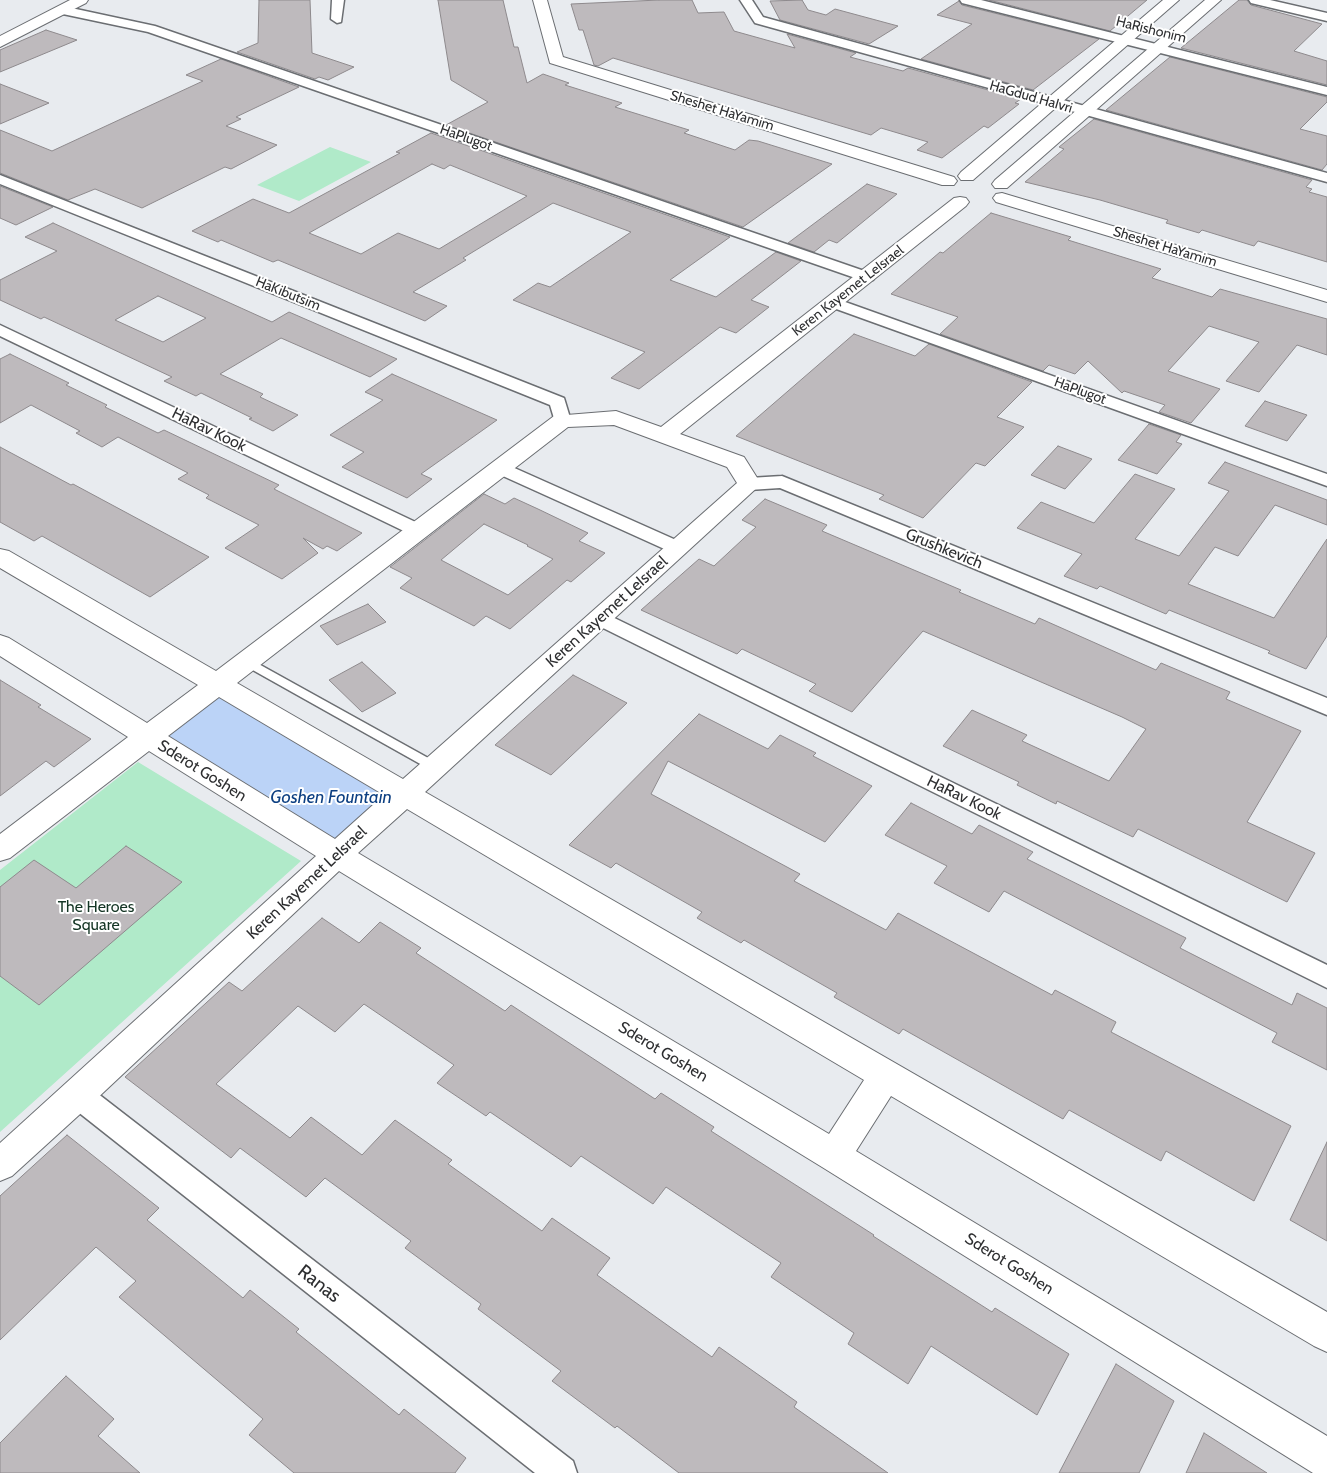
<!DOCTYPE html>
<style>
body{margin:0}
canvas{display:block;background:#e8ebef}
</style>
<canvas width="1327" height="1473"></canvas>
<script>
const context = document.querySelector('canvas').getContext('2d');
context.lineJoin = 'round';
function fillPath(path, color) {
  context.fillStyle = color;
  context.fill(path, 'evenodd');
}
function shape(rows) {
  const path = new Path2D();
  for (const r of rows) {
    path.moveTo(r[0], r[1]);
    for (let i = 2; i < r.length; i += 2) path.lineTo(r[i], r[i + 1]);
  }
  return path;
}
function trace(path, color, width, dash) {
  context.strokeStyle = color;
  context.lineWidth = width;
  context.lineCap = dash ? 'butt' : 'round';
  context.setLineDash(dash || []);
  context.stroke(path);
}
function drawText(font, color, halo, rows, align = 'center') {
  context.font = font + ' Cabin,sans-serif';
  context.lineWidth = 4;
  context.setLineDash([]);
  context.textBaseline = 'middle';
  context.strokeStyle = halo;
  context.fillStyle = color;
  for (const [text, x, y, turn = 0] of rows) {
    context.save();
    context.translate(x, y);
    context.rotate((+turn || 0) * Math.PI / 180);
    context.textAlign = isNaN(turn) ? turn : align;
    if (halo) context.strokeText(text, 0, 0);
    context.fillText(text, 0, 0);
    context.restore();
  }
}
const green = shape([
 [330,147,371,162,299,201,257,185],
 [138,762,301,861,0,1132,0,870]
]);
const water = shape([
 [218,689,395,794,337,844,160,735]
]);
const building = shape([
 [259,0,310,0,312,53,354,67,328,80,319,77,315,79,237,52,258,43,259,0],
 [438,0,503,0,514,47,518,47,527,83,543,74,569,83,565,85,622,103,615,107,689,130,684,133,735,150,749,140,758,141,832,164,743,227,446,125,488,102,451,80,438,0],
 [659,0,692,0,698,13,724,12,734,31,795,48,787,34,856,53,850,57,903,71,908,68,1021,99,1015,103,1019,104,988,128,984,126,942,158,917,150,928,142,881,128,871,135,613,58,598,66,594,65,583,30,579,30,571,4,659,0],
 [802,0,808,10,826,15,835,9,898,26,869,44,780,20,770,1,802,0],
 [989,0,1147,0,1110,31,989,0],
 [1239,0,1247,0,1251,5,1322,24,1294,51,1327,61,1327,85,1181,48,1239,0],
 [959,1,962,5,1099,39,1033,90,921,59,972,24,937,15,959,1],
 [46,30,77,40,0,72,0,50,46,30],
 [1170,57,1327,97,1327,102,1300,129,1327,136,1327,164,1322,170,1106,110,1170,57],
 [221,59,299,87,236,117,241,119,226,126,277,145,231,169,225,167,142,208,95,189,68,200,0,173,0,130,52,151,203,81,186,75,221,59],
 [0,84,49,103,0,124,0,84],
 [1094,119,1312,180,1306,187,1312,189,1309,192,1327,197,1327,262,1258,241,1254,246,1202,230,1199,233,1166,223,1168,220,1100,200,1025,182,1064,149,1059,147,1094,119],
 [431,133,730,237,670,280,716,297,776,252,801,261,751,300,769,307,736,333,720,327,639,389,611,378,645,352,513,300,538,283,550,287,631,232,553,203,463,258,466,260,413,292,447,306,425,321,278,260,273,262,221,240,218,242,192,231,253,199,289,213,400,153,396,152,431,133],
 [432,164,444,169,450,165,527,196,439,249,398,233,361,254,309,233,432,164],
 [867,184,897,194,837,243,829,240,814,252,788,243,867,184],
 [0,186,53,207,16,225,0,218,0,186],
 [991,213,1071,237,1068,240,1161,269,1152,278,1212,297,1220,289,1327,319,1327,355,1297,345,1259,392,1226,381,1259,342,1209,326,1168,371,1220,389,1191,423,1159,412,1165,405,1124,391,1122,393,1088,361,1075,374,1049,365,1043,371,940,334,958,317,891,294,940,252,943,253,991,213],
 [53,223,272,322,289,312,397,359,370,377,281,338,220,374,263,394,260,397,298,415,273,431,249,419,252,418,201,393,196,396,164,381,172,377,44,317,41,319,0,300,0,280,57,251,25,237,53,223],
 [158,296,206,318,163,342,115,320,158,296],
 [854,334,915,356,929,344,1032,382,997,417,1024,427,985,466,976,463,923,518,879,499,884,495,736,436,854,334],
 [10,354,69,383,66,385,107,405,105,407,158,433,164,430,279,485,274,489,362,533,337,551,327,546,323,549,303,538,318,553,282,579,225,548,259,525,206,498,209,495,178,479,188,473,118,437,102,447,76,433,80,431,31,405,0,423,0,359,10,354],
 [392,374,497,420,421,474,432,479,407,498,342,467,364,452,330,435,383,400,365,392,392,374],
 [1265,401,1307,415,1287,441,1245,426,1265,401],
 [1149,424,1181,435,1176,442,1182,444,1157,474,1118,460,1149,424],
 [1058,446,1092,459,1065,489,1031,475,1058,446],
 [0,447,71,485,73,484,209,557,150,597,42,536,34,541,0,522,0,447],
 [1225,462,1327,500,1327,525,1275,505,1238,556,1215,547,1188,584,1274,618,1327,539,1327,636,1306,669,1268,653,1270,651,1169,610,1166,614,1100,586,1097,589,1064,576,1082,554,1017,528,1041,502,1094,523,1135,474,1175,489,1135,539,1179,556,1229,491,1208,483,1225,462],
 [484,494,505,504,514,498,538,509,588,533,579,541,605,553,571,582,567,580,510,629,486,616,474,626,447,612,400,588,412,578,390,567,484,494],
 [484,524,528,545,527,546,553,559,508,595,441,560,484,524],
 [765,499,827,525,822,531,961,590,959,592,1035,624,1039,618,1156,670,1161,663,1230,692,1226,699,1301,731,1247,822,1315,853,1287,902,1138,829,1133,837,1057,801,1056,804,1017,785,1019,782,943,746,972,710,1027,735,1022,741,1109,781,1146,729,1122,717,923,631,852,712,809,691,816,684,742,649,737,654,641,610,699,559,714,566,756,527,742,520,765,499],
 [368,604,386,622,337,645,320,626,368,604],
 [362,662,396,693,362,712,329,680,362,662],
 [573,675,627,703,551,775,495,745,573,675],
 [0,680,41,705,38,707,91,739,54,767,46,761,0,796,0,680],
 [699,714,768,749,780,735,816,753,813,756,872,786,825,842,668,761,651,794,800,874,794,881,886,930,898,913,1052,995,1055,990,1116,1022,1111,1032,1291,1126,1254,1201,1166,1151,1161,1161,1069,1110,1063,1119,903,1029,899,1034,834,997,837,993,744,940,741,943,697,918,702,912,616,863,611,868,569,845,699,714],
 [911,803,972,834,979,825,1033,852,1027,859,1186,938,1180,948,1292,1005,1297,993,1327,1008,1327,1070,1272,1042,1277,1033,1004,891,989,912,934,883,947,866,885,835,911,803],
 [126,846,182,882,39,1005,0,976,0,887,34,860,76,888,126,846],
 [322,918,359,943,380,922,421,948,416,953,505,1011,511,1005,655,1099,661,1093,714,1127,711,1131,874,1235,873,1236,992,1312,995,1308,1069,1354,1037,1415,931,1346,908,1384,848,1344,854,1333,771,1277,781,1263,666,1187,653,1204,581,1156,571,1167,490,1112,486,1116,437,1083,454,1065,364,1004,335,1032,298,1006,216,1084,290,1138,311,1117,362,1155,395,1120,452,1160,448,1164,542,1231,552,1218,610,1258,597,1275,712,1357,719,1347,797,1402,794,1407,888,1473,679,1473,617,1426,615,1428,552,1381,561,1371,478,1309,481,1304,405,1248,411,1241,325,1178,306,1197,240,1148,231,1158,125,1077,229,982,242,991,322,918],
 [67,1135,159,1208,147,1220,243,1298,250,1290,299,1329,296,1332,399,1415,404,1409,466,1458,455,1473,294,1473,249,1435,263,1419,119,1297,136,1281,96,1247,0,1340,0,1196,67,1135],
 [1327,1142,1327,1241,1290,1220,1327,1142],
 [1116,1364,1174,1401,1139,1473,1059,1473,1116,1364],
 [66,1376,114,1419,98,1436,140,1473,0,1473,0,1443,66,1376],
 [1204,1433,1267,1473,1186,1473,1204,1433]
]);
const lane = shape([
 [246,657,439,764,441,767,439,770,431,770,242,664,241,661,242,658,246,657]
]);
const street = shape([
 [332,0,344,0,341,22,337,23,331,19,332,0],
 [740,0,752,0,763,17,1327,173,1327,182,755,23,740,0],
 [960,0,981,0,1327,87,1327,95,962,3,960,0],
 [1249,0,1270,0,1327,13,1327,21,1251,3,1249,0],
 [62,6,155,26,873,274,875,277,873,280,861,280,148,32,58,13,56,10,62,6],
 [0,175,564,398,571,421,568,425,562,426,556,425,550,405,0,184,0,175],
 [834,298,1327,474,1327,486,828,306,826,303,834,298],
 [0,325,426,527,429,531,426,535,419,537,412,535,0,336,0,325],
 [501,462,685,544,688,548,685,552,678,554,671,552,494,472,492,468,494,464,501,462],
 [782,476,1327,698,1327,715,780,488,749,490,742,488,740,484,742,480,749,478,782,476],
 [600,611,1327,965,1327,988,593,623,590,618,593,613,600,611],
 [78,1083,88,1086,573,1461,577,1473,535,1473,68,1104,64,1095,68,1086,78,1083]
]);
const secondary = shape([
 [70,0,88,0,86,3,0,47,0,36,70,0],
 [533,0,547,0,563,57,954,177,957,181,954,185,942,185,550,63,533,0],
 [1163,0,1179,0,973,180,961,180,958,176,961,172,1163,0],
 [1205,0,1221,0,1007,188,995,188,992,184,995,180,1205,0],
 [1002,193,1327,290,1327,302,996,202,993,198,996,194,1002,193],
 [960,197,966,198,969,202,966,206,680,434,744,457,761,484,425,792,1327,1312,1327,1352,1314,1346,891,1096,856,1151,1327,1436,1327,1473,1313,1473,822,1167,339,871,90,1105,12,1176,0,1181,0,1143,316,856,149,751,10,858,0,861,0,834,128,737,0,656,0,635,9,638,147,723,198,685,0,568,0,549,9,551,216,671,554,416,616,411,661,427,954,198,960,197],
 [614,425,727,467,737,483,403,779,237,683,568,427,614,425],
 [219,697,384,795,335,839,168,736,219,697],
 [407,809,864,1080,829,1134,358,853,407,809]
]);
const farStreetnames = [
 ["HaRishonim",1151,30,14],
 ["HaGdud HaIvri",1031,97,16],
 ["Sheshet HaYamim",722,111,17],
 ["HaPlugot",466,138,19],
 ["Sheshet HaYamim",1165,247,17],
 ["Keren Kayemet LeIsrael",848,291,-38],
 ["HaKibutsim",288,294,22],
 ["HaPlugot",1080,391,20]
];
const streetNames = [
 ["HaRav Kook",209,430,26],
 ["Grushkevich",944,549,22],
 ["Keren Kayemet LeIsrael",607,612,-42],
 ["Sderot Goshen",202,771,32],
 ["HaRav Kook",964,798,26],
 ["Keren Kayemet LeIsrael",307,883,-43],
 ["Sderot Goshen",663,1052,31],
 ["Sderot Goshen",1009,1264,32]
];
const parkNames = [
 ["The Heroes",96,907],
 ["Square",96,925]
];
const waterNames = [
 ["Goshen Fountain",331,798]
];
const nearStreetnames = [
 ["Ranas",319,1284,38]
];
fillPath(green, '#b0eac9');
fillPath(water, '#bbd3f7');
fillPath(building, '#bebabd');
trace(building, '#8e8a8d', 1);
trace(lane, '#6b6e72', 3);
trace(street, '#6b6e72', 3);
trace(secondary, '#6b6e72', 2);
fillPath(lane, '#fff');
fillPath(street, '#fff');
fillPath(secondary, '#fff');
drawText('14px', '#2d2e30', '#fff', farStreetnames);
drawText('16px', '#2d2e30', '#fff', streetNames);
drawText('16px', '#153625', '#fff', parkNames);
drawText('italic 18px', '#0c3f82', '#fff', waterNames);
drawText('19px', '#2d2e30', '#fff', nearStreetnames);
</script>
